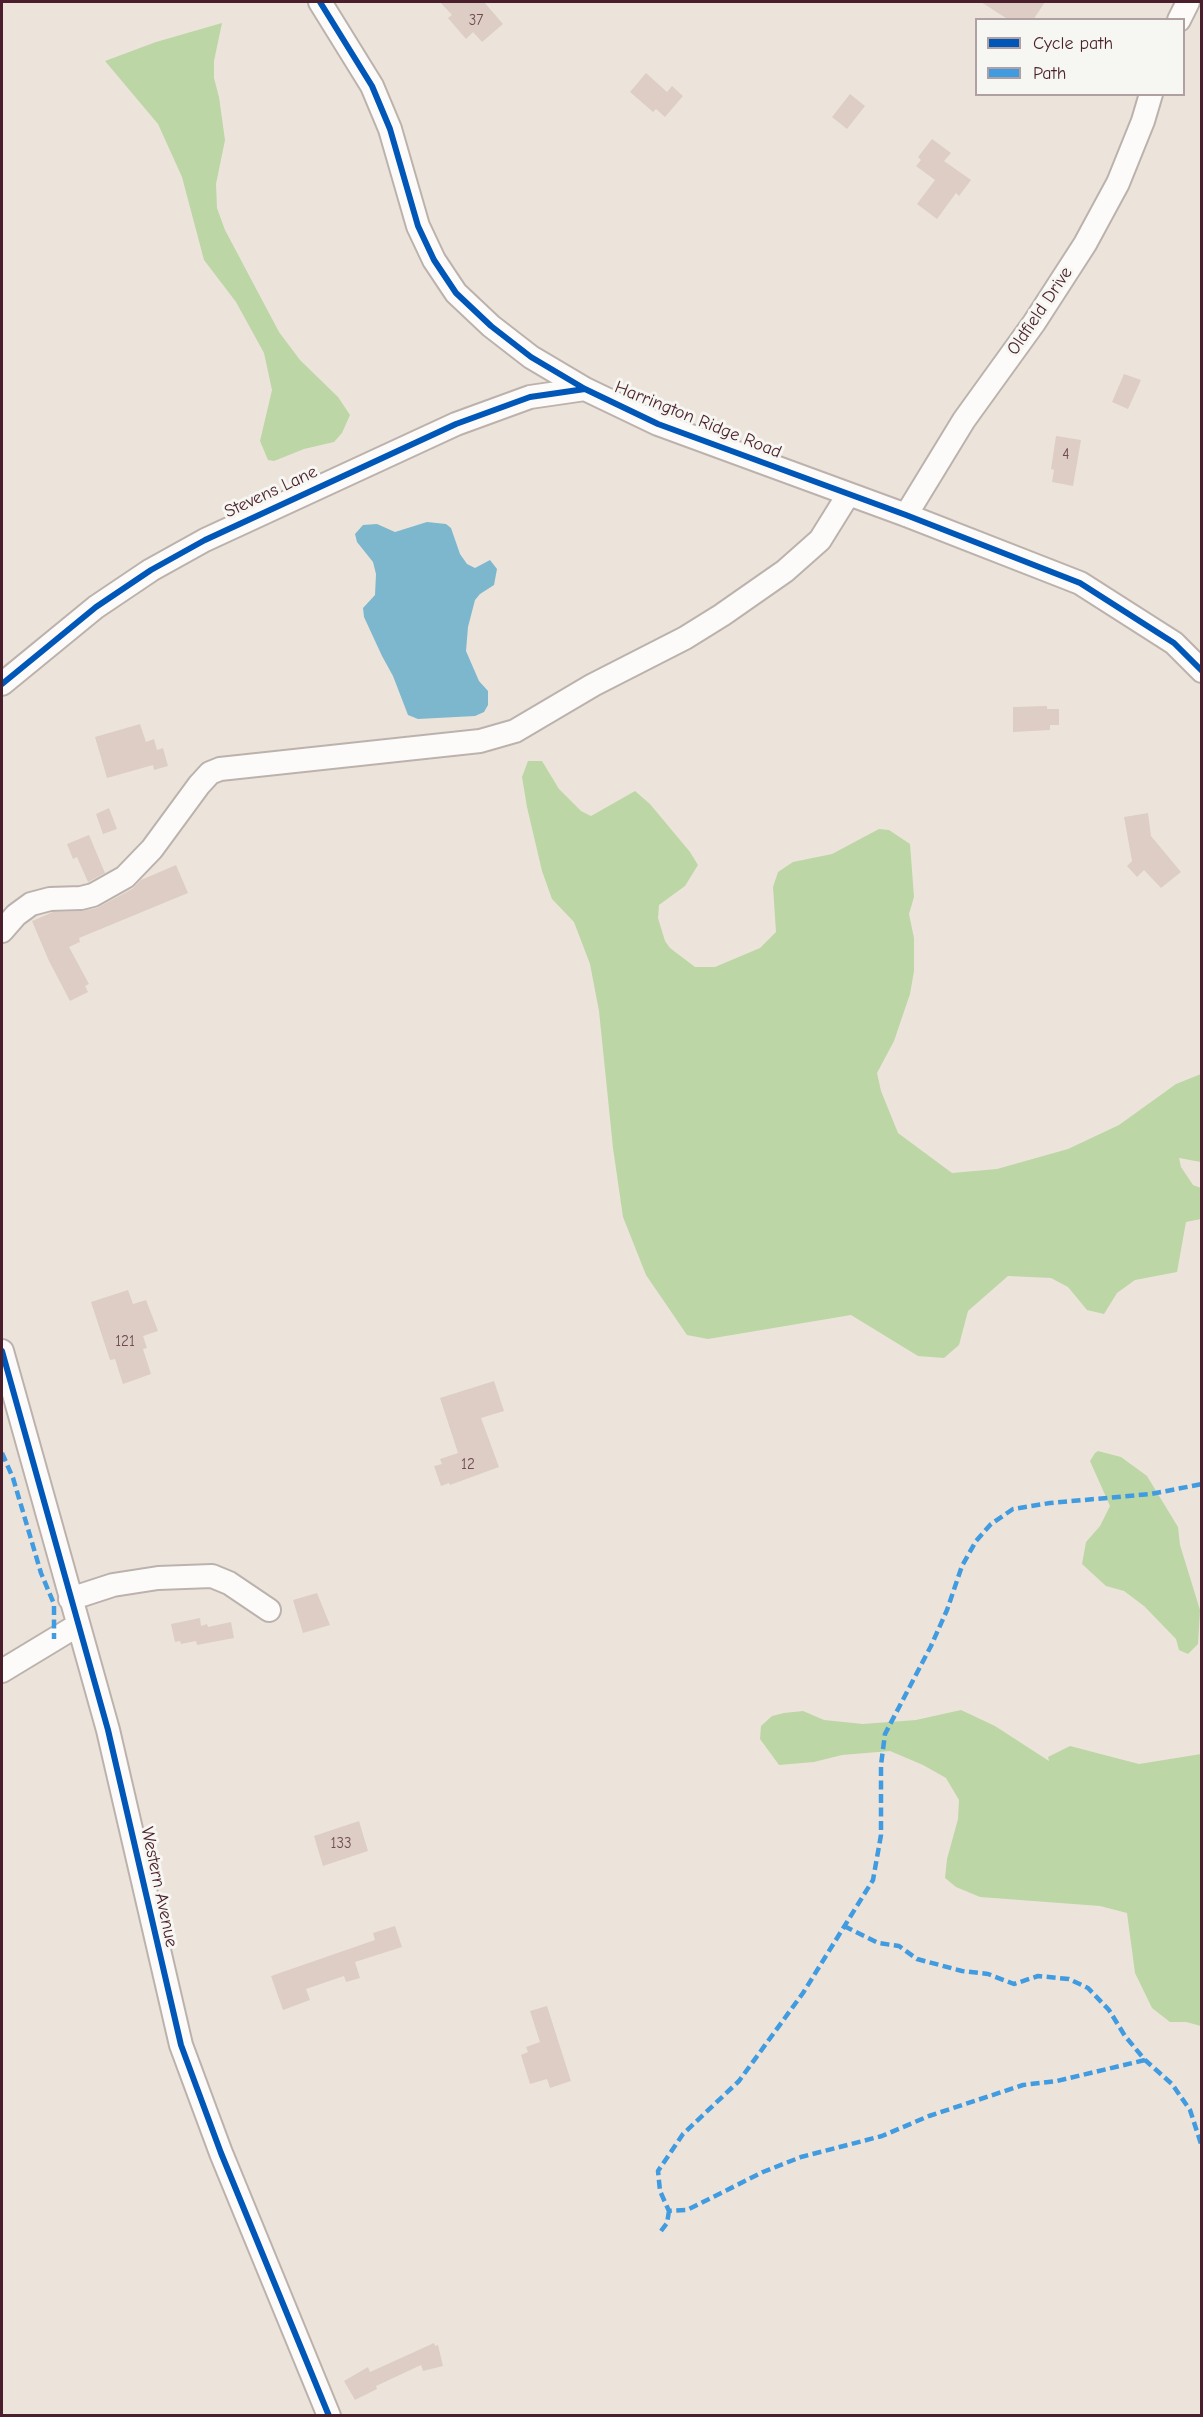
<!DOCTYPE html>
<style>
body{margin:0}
#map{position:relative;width:1203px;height:2417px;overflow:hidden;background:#ece4da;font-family:"Comic Neue",sans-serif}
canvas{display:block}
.frame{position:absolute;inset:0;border:3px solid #4a1f2b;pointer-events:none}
.legend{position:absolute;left:975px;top:18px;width:210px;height:78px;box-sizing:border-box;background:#f6f6f2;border:2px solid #b1a0a2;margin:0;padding:8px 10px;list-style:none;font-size:18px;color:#4a1f2b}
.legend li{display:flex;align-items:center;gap:12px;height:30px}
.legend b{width:30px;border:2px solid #b1a0a2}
</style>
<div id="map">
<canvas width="1203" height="2417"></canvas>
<div class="frame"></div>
<ul class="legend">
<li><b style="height:8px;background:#0057b8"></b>Cycle path</li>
<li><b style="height:8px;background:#409be1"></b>Path</li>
</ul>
</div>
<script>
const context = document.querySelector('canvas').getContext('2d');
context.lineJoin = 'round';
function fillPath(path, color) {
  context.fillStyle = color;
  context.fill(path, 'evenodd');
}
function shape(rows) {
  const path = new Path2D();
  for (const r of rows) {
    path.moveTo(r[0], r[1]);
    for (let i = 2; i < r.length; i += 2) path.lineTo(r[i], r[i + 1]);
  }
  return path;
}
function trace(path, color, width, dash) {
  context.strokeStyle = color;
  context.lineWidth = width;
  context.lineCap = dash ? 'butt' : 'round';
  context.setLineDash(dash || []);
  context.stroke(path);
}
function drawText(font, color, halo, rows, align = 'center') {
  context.font = font + ' "Comic Neue",sans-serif';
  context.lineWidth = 6;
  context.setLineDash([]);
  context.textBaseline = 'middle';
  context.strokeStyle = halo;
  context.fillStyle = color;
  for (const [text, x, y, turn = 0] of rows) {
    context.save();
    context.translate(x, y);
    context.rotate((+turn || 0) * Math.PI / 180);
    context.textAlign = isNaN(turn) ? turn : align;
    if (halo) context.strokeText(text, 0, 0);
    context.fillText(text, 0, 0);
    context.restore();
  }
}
const green = shape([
 [222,23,214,61,214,78,219,97,225,140,216,184,217,208,225,230,279,332,300,360,338,397,350,415,342,433,334,442,304,449,274,461,268,460,260,441,272,390,264,353,236,302,204,260,182,177,158,124,105,61,156,42],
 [528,761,542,761,559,789,581,811,591,816,635,791,650,804,690,852,698,865,685,886,659,905,658,918,665,941,670,948,695,967,715,967,760,948,776,932,773,887,778,872,793,862,832,854,879,829,889,830,910,844,914,897,909,914,914,938,914,971,910,994,894,1041,877,1073,881,1091,898,1133,952,1173,997,1169,1068,1149,1119,1125,1176,1084,1201,1074,1201,1162,1179,1158,1181,1167,1193,1185,1201,1188,1201,1219,1186,1222,1177,1272,1135,1280,1117,1293,1104,1314,1087,1310,1068,1287,1051,1278,1008,1276,968,1311,959,1345,944,1358,918,1356,851,1315,708,1339,687,1335,646,1275,623,1217,613,1148,599,1011,590,964,574,922,552,899,542,871,527,807,522,777],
 [1098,1451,1121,1457,1147,1476,1178,1527,1180,1545,1200,1610,1198,1644,1188,1654,1179,1650,1176,1639,1144,1606,1124,1591,1106,1586,1082,1564,1086,1542,1100,1526,1110,1506,1090,1461,1095,1453],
 [961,1710,995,1726,1049,1761,1048,1757,1070,1746,1139,1764,1201,1754,1201,2026,1186,2022,1170,2022,1152,2008,1135,1973,1127,1913,1100,1906,980,1897,956,1887,945,1878,947,1859,958,1819,959,1800,946,1778,923,1765,890,1751,842,1755,814,1762,779,1765,760,1739,761,1726,772,1716,784,1713,803,1711,824,1720,863,1724,916,1720]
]);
const water = shape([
 [427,522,446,524,451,528,460,554,467,564,475,568,490,560,497,569,494,585,480,594,475,600,468,627,466,651,479,681,488,691,488,705,484,712,475,716,418,719,408,715,393,676,382,656,364,617,363,608,375,595,376,574,373,562,357,542,355,534,363,525,377,524,395,532]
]);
const building = shape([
 [440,2,484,2,503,24,482,42,473,32,466,39,448,18,452,15],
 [981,2,1045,2,1033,20,1009,20],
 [646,73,667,92,672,86,683,96,665,117,656,109,653,112,630,92],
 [850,94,865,106,847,129,832,117],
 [932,139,951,153,944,161,971,180,959,196,956,193,937,219,917,204,935,180,916,166,921,160,918,157],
 [1124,374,1141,380,1128,409,1112,402],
 [1056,436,1081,440,1073,486,1052,482,1054,470,1051,469],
 [1047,706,1047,709,1059,709,1059,725,1050,725,1050,730,1013,732,1013,707],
 [140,724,146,742,154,739,157,750,163,748,168,766,154,770,153,765,107,778,95,737],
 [109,808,117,829,103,834,96,814],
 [1148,813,1151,836,1181,872,1161,888,1144,870,1137,877,1127,866,1132,861,1124,817],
 [89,835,105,873,88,882,77,857,73,859,67,844],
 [176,865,188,893,79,938,80,942,69,947,89,984,85,986,88,992,70,1001,49,961,32,921,53,912,82,911,97,908,132,889,141,880],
 [128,1290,133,1304,146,1300,158,1331,143,1336,147,1348,143,1349,151,1374,123,1384,115,1359,110,1360,91,1302],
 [494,1381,504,1411,481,1418,499,1467,450,1485,449,1483,441,1486,434,1466,442,1464,440,1459,458,1453,440,1398],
 [317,1593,330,1625,303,1633,293,1600],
 [200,1618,201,1626,207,1624,208,1627,231,1622,234,1638,197,1645,196,1641,181,1644,180,1641,175,1642,171,1624],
 [359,1821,368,1851,323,1866,314,1836],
 [395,1926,402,1947,355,1962,360,1978,346,1982,344,1976,306,1989,310,2000,283,2010,271,1976,375,1940,373,1933],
 [547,2006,571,2081,550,2088,547,2079,530,2084,521,2055,528,2052,526,2047,540,2042,530,2011],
 [434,2343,435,2346,438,2345,443,2366,423,2371,421,2365,376,2386,377,2389,355,2400,344,2381,368,2367,370,2372]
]);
const minor = shape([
 [320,2,372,86,390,129,418,226,434,260,456,293,491,326,531,357,585,389,658,424,906,515,1080,583,1174,643,1202,671],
 [1179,20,1188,2],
 [906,515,964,420,1034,323,1085,244,1118,183,1143,121,1151,94],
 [2,684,96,607,151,570,205,540,456,424,530,397,585,389],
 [2,931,16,915,31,904,50,899,81,898,93,895,125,877,152,849,199,785,210,773,220,769,480,741,515,731,593,685,685,638,722,615,785,571,820,540,848,495],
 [2,1351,108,1730,181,2045,221,2153,329,2416],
 [70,1599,113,1585,158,1578,212,1576,229,1583,269,1610],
 [2,1671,78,1625]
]);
const quiet = shape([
 [2,1453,13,1478,41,1573,54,1604,54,1639],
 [844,1926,878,1943,899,1946,917,1959,962,1971,988,1974,1014,1984,1038,1976,1069,1979,1088,1988,1109,2010,1125,2036,1145,2060,1172,2084,1190,2110,1202,2147],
 [1145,2060,1057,2081,1023,2085,929,2116,882,2136,801,2157,763,2172,687,2210,669,2211,660,2191,658,2171,683,2134,739,2081,803,1993,873,1880,881,1835,881,1765,885,1734,931,1646,947,1610,962,1566,976,1541,991,1524,1013,1509,1050,1503,1151,1494,1202,1484],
 [661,2231,667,2223,669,2211]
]);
const cycleway = shape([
 [320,2,372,86,390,129,418,226,434,260,456,293,491,326,531,357,585,389,658,424,906,515,1080,583,1174,643,1202,671],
 [2,684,96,607,151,570,205,540,456,424,530,397,585,389],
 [2,1351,108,1730,181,2045,221,2153,329,2416]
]);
const numberNames = [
 ["37",476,21],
 ["4",1066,455],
 ["121",125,1342],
 ["12",468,1465],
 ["133",341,1844]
];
const streetNames = [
 ["Oldfield Drive",1040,311,-56],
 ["Harrington Ridge Road",698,420,22],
 ["Stevens Lane",271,492,-25],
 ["Western Avenue",159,1887,78]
];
fillPath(green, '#bcd6a6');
fillPath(water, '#7cb7ce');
fillPath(building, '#ddcdc5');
trace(minor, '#bcb2ad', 26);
trace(minor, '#fcfbf9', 22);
trace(quiet, '#409be1', 4.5, [9, 4.5]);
trace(cycleway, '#0057b8', 6);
drawText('15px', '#6f4a52', null, numberNames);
drawText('18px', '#4a1f2b', '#f6f6f2', streetNames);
</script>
